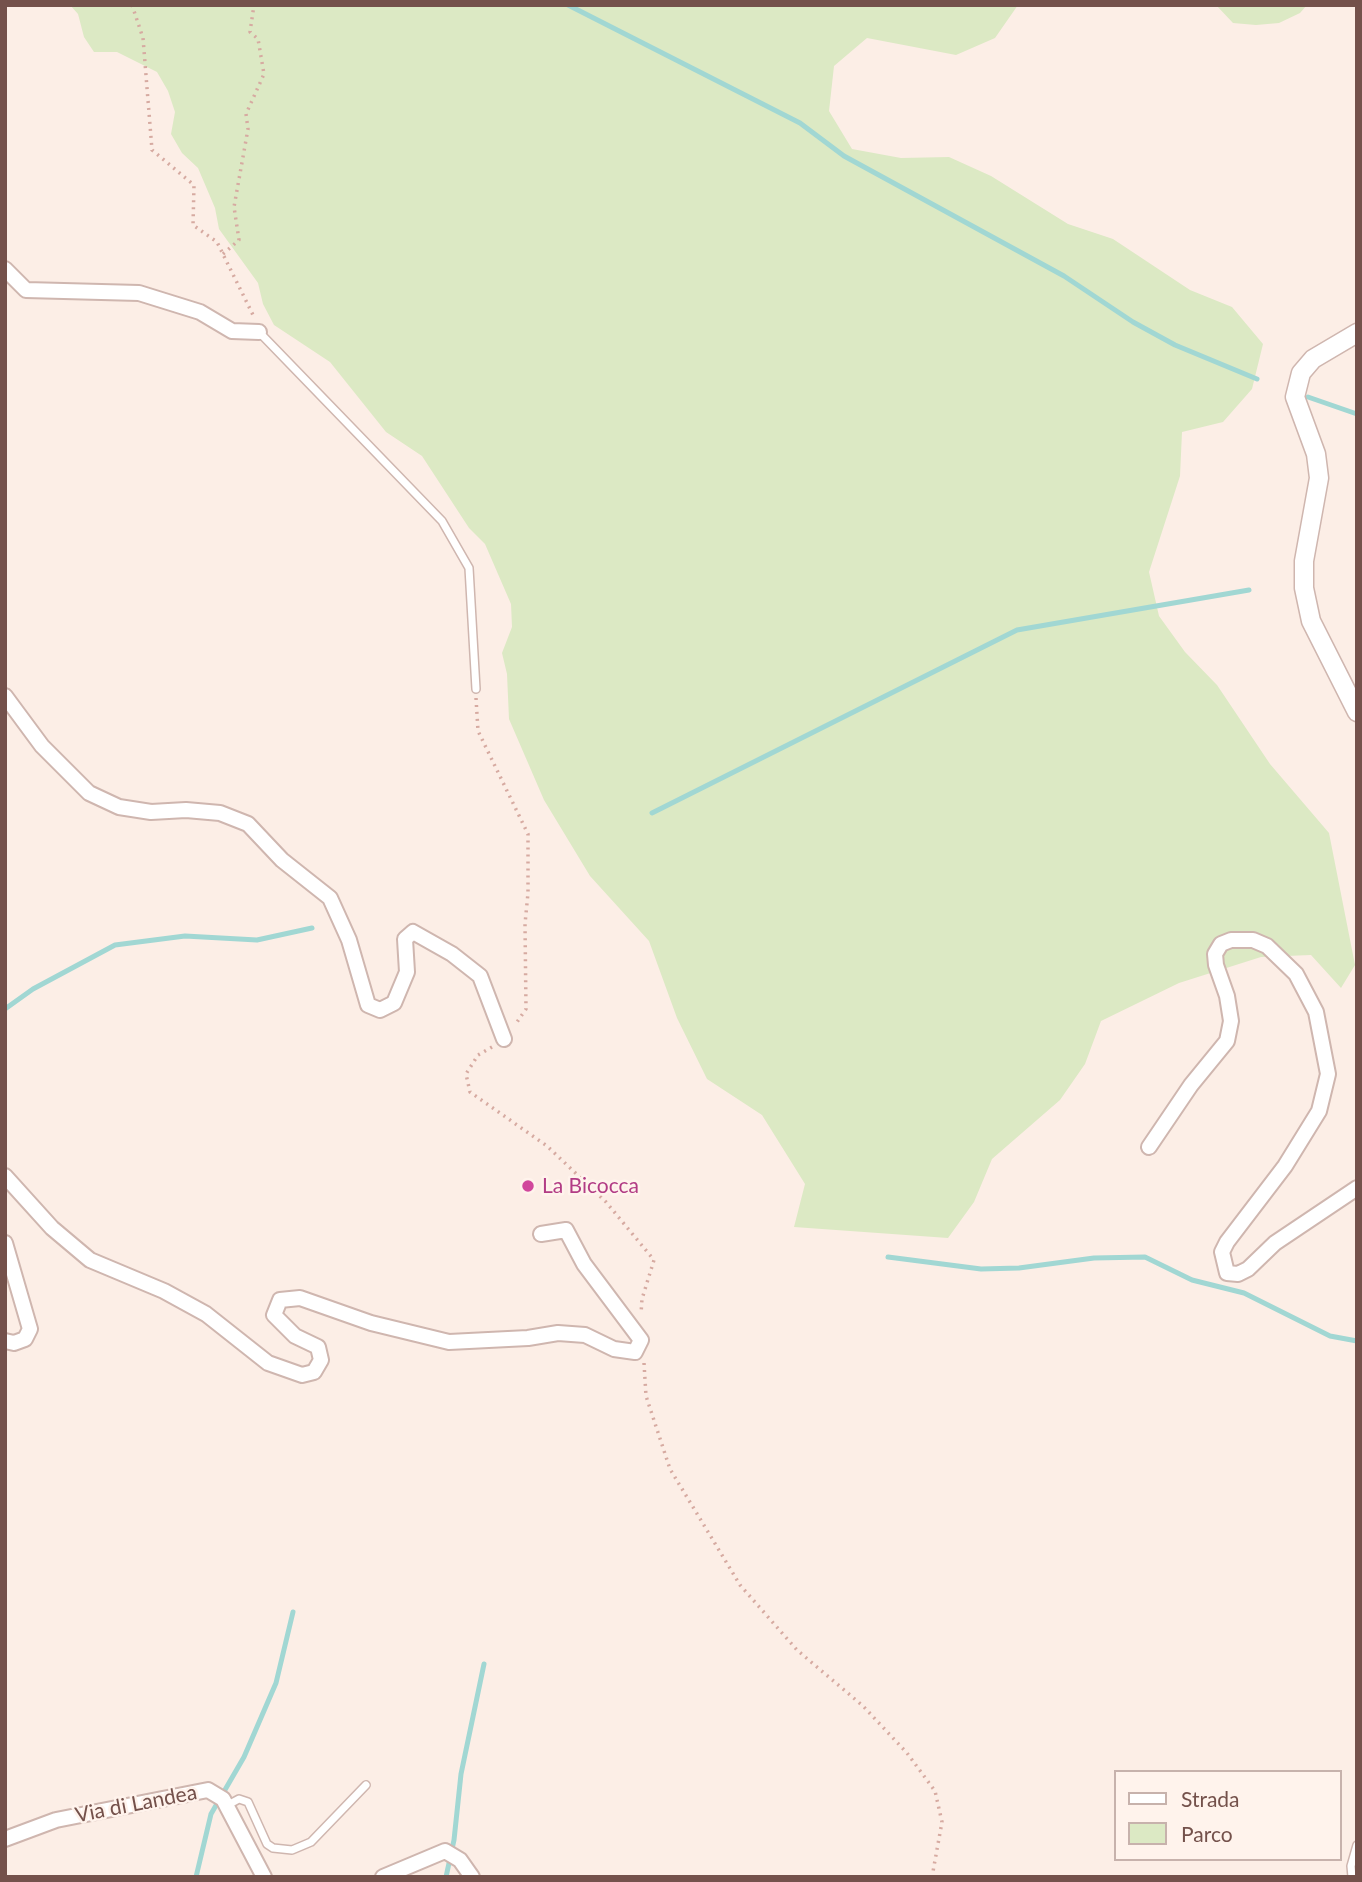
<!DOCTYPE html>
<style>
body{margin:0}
#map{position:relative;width:1362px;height:1882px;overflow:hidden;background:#fceee6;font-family:Lato,sans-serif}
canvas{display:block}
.frame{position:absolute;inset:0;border:7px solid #74514b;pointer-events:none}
.legend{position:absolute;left:1114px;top:1770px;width:228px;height:91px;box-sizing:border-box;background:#fff3ec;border:2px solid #c7b2ac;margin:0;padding:9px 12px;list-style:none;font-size:21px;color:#74514b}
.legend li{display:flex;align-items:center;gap:14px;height:35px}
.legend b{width:35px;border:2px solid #c7b2ac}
</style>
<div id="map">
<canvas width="1362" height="1882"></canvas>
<div class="frame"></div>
<ul class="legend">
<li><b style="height:9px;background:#fff"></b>Strada</li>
<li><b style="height:19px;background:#dce9c4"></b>Parco</li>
</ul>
</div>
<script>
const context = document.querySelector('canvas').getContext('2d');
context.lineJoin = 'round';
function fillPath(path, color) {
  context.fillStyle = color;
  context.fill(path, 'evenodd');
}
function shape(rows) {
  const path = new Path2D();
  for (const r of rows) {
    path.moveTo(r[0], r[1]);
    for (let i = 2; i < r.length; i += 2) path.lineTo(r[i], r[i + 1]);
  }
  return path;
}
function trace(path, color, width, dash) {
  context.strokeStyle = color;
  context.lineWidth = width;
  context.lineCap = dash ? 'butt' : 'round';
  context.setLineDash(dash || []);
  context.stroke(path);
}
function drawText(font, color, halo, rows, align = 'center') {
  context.font = font + ' Lato,sans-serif';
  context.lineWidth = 5;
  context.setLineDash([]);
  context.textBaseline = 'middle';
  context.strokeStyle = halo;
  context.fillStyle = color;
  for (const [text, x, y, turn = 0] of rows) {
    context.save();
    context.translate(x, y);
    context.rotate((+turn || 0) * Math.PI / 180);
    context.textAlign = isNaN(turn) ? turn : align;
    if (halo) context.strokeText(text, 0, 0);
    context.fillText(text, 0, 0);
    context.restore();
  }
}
const green = shape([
 [70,5,1018,5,995,38,956,55,867,38,834,66,829,111,852,149,901,158,949,157,991,176,1068,224,1113,239,1190,290,1232,307,1263,344,1252,389,1223,422,1182,432,1180,476,1149,572,1159,616,1185,652,1217,685,1270,764,1329,833,1355,965,1341,988,1311,955,1261,957,1179,983,1101,1021,1085,1064,1060,1100,992,1159,974,1202,948,1238,794,1227,805,1184,762,1115,707,1079,677,1018,649,941,590,876,544,800,509,719,507,674,502,653,512,627,511,604,485,544,469,528,422,456,386,432,330,362,274,325,263,304,258,283,219,229,215,208,198,168,182,153,171,134,175,112,168,91,157,72,117,52,94,52,84,37,78,14],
 [1216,5,1307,5,1300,13,1279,23,1256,25,1233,23]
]);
const stream = shape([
 [568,5,800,123,844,156,1064,276,1133,322,1175,345,1257,379],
 [1308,397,1357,414],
 [652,813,1017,630,1249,590],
 [5,1009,33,989,115,945,185,936,257,940,312,928],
 [888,1257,981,1269,1019,1268,1094,1258,1145,1257,1192,1280,1244,1293,1330,1336,1357,1341],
 [196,1877,211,1814,244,1757,276,1683,293,1612],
 [446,1877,454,1840,461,1774,484,1664]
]);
const path = shape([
 [132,5,143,38,152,150,194,185,193,225,217,242,254,317],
 [223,254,239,240,234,207,248,129,246,114,264,74,258,39,250,32,254,5],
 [476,698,478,731,528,834,528,893,525,924,526,1009,515,1025],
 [492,1047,478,1055,466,1074,470,1092,547,1146,606,1202,654,1260,642,1299,641,1314],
 [644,1363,646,1396,670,1469,740,1585,797,1650,863,1706,907,1753,935,1791,942,1822,932,1877]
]);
const service = shape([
 [259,332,442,521,469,568,476,689],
 [226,1806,239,1799,248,1802,267,1844,273,1848,292,1850,311,1842,366,1785],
 [1352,1877,1351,1866,1357,1845]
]);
const minor = shape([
 [5,269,26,290,139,293,200,312,232,331,259,332],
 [5,696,42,746,89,793,119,807,151,812,186,810,220,813,248,824,282,860,330,898,349,940,368,1005,380,1010,394,1003,407,972,405,939,413,932,452,954,480,976,504,1039],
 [1149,1147,1191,1085,1227,1041,1231,1021,1227,996,1216,965,1215,954,1221,944,1231,940,1253,940,1267,946,1296,974,1316,1012,1328,1074,1319,1111,1285,1166,1227,1242,1222,1252,1227,1273,1238,1274,1248,1269,1275,1243,1357,1188],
 [5,1176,52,1228,90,1260,164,1291,206,1314,268,1363,302,1375,314,1372,321,1360,318,1347,295,1336,274,1315,280,1300,300,1298,371,1323,449,1342,528,1338,558,1333,585,1335,614,1349,635,1352,641,1340,584,1264,566,1230,541,1234],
 [5,1243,30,1329,25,1339,14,1343,5,1341],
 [5,1839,56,1820,208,1790,223,1799,264,1877],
 [383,1877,445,1851,460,1860,472,1877]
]);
const tertiary = shape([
 [1357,333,1313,359,1301,373,1295,397,1316,454,1319,478,1304,561,1304,588,1311,621,1357,712]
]);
const markers = [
 [528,1186,7,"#d1479c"]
];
const hotelNames = [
 ["La Bicocca",542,1186]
];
const streetNames = [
 ["Via di Landea",136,1804,-11]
];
fillPath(green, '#dce9c4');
trace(stream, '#a1d7d3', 5);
trace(service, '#cfb6af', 10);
trace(minor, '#cfb6af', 18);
trace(tertiary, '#cfb6af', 21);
trace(path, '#d6aaa1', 3.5, [2, 5]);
trace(service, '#fff', 7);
trace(minor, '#fff', 14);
trace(tertiary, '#fff', 18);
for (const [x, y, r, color] of markers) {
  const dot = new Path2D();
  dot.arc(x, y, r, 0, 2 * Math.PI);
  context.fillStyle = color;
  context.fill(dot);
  trace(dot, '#fff3ec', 2.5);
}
drawText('21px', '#b23c85', '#fff3ec', hotelNames, 'left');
drawText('21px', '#74514b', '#fff3ec', streetNames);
</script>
